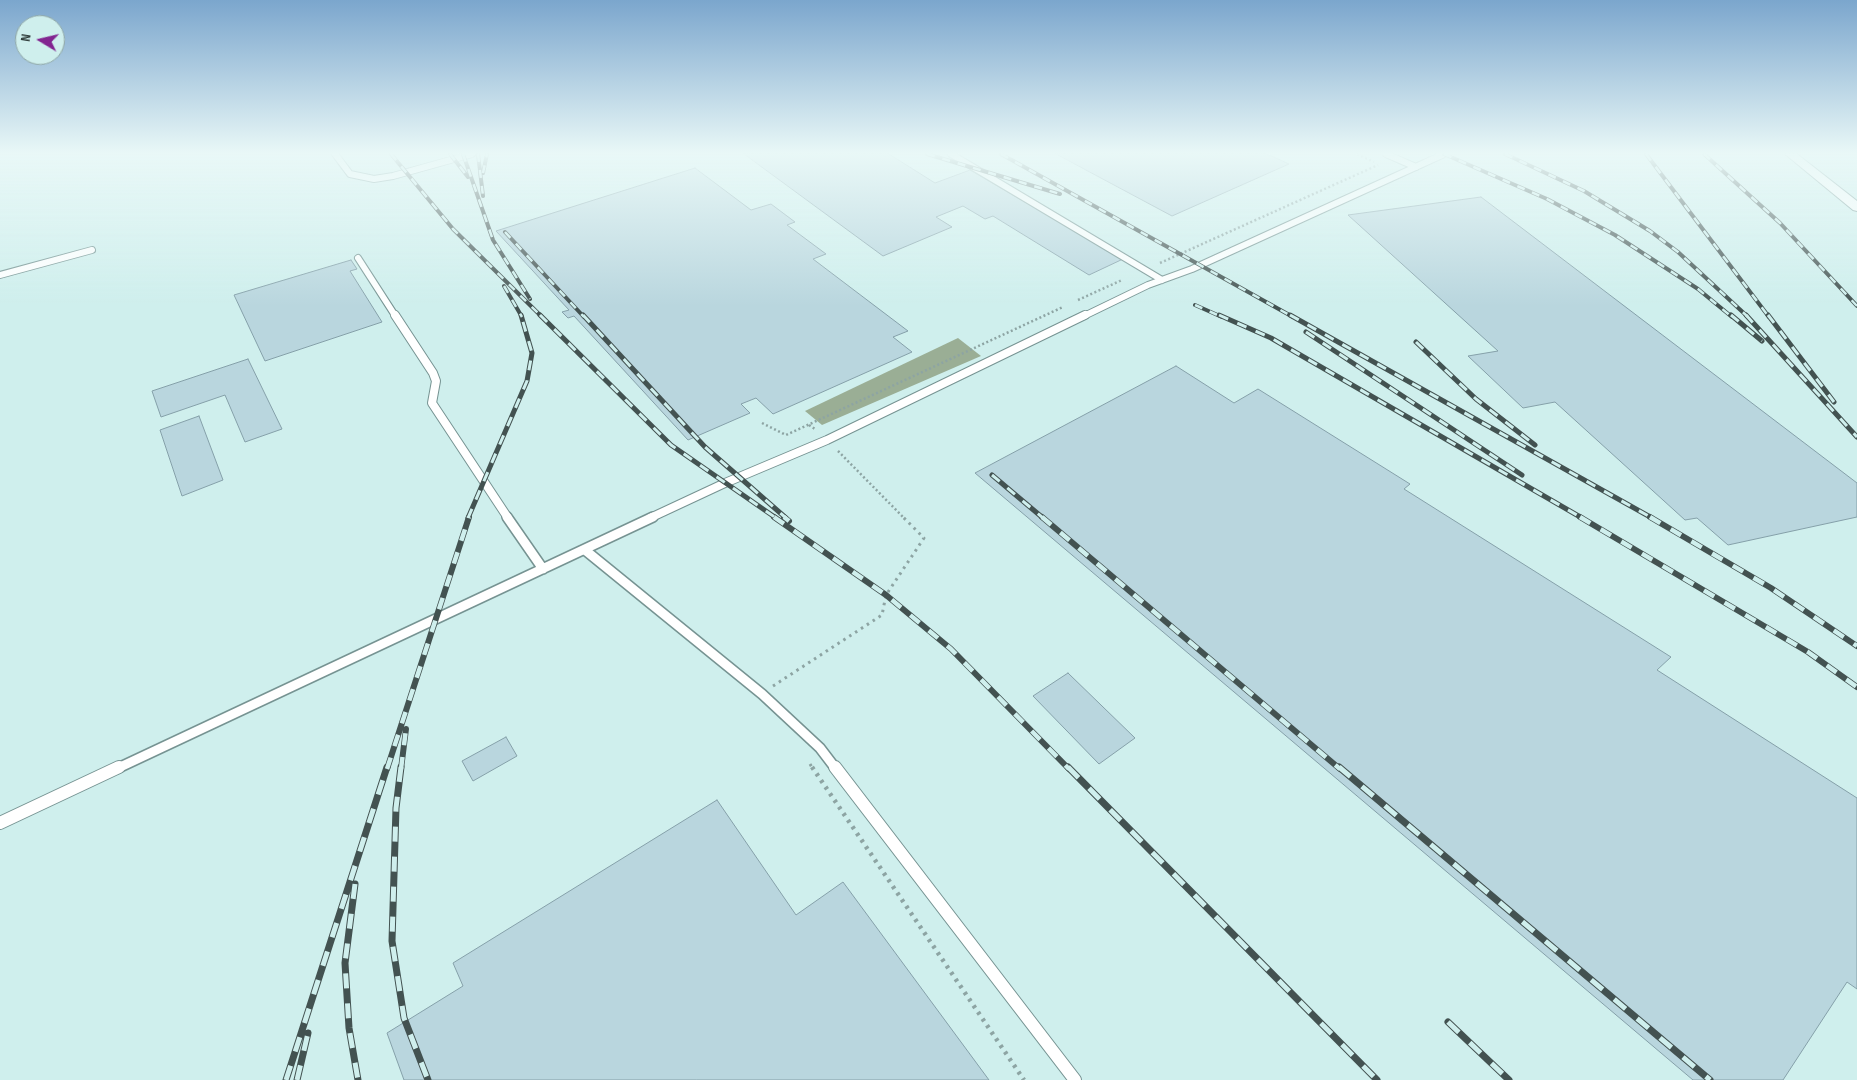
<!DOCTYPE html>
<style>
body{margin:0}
#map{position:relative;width:1857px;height:1080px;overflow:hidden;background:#cfefed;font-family:"Sofia Sans Condensed",sans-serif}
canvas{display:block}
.north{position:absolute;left:15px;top:15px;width:50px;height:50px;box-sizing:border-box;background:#cfefed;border:1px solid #8ea6a4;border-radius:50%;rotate:279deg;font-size:14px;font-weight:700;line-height:20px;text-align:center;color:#2c3837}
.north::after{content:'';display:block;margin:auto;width:18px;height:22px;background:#822590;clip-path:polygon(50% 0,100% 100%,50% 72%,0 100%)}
</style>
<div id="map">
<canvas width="1857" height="1080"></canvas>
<div class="north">N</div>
</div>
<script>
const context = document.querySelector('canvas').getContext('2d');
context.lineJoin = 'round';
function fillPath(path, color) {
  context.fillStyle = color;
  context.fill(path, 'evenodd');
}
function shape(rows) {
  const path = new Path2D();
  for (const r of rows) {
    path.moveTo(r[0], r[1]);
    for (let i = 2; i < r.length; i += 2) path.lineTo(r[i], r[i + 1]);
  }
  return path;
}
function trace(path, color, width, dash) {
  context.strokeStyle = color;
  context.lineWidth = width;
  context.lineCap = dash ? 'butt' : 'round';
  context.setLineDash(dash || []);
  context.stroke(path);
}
const forest = shape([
 [958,338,981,356,822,425,805,411]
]);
const building = shape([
 [744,154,889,154,935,183,970,170,1123,259,1089,275,993,216,985,219,963,206,936,217,952,227,883,256,744,154],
 [1056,154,1267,154,1289,164,1172,216,1056,154],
 [695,168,751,210,771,204,795,222,787,225,826,254,813,259,908,331,893,337,912,352,773,414,756,398,741,404,750,413,688,440,574,316,568,318,562,312,569,310,496,231,695,168],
 [1481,197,1857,483,1857,517,1728,545,1697,518,1685,520,1555,402,1523,408,1468,356,1498,351,1348,215,1481,197],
 [351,260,357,269,350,271,382,322,265,361,234,295,351,260],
 [248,359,282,429,245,442,225,395,161,417,152,391,248,359],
 [1176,366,1234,403,1258,389,1410,484,1404,489,1671,657,1657,670,1857,798,1857,989,1847,982,1783,1080,1693,1080,975,473,1176,366],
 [199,416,223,480,182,496,160,430,199,416],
 [1068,673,1135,738,1099,764,1033,696,1068,673],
 [506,737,517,756,473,781,462,761,506,737],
 [717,800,796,915,843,882,989,1080,404,1080,387,1033,463,986,453,963,717,800]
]);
const pathFar2 = shape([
 [1357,154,1374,162],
 [1160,263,1378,165],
 [1078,300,1122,280],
 [762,423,786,435,1063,307],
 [809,425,815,429],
 [838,451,904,518]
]);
const pathFar1 = shape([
 [773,686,882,615,886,595,924,538,903,517],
 [810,764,813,769]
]);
const path = shape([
 [812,767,1024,1080]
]);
const laneFar3 = shape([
 [335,154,350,174,374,179,393,176,472,154],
 [951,154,1162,280],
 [1386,154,1416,167],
 [358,258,396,317],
 [0,275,92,250],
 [1082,317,1148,285,1192,269,1444,154]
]);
const laneFar2 = shape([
 [395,315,433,373,436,381,432,403,508,518],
 [650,518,725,483,827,440,1085,315]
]);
const laneFar1 = shape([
 [507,517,543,569],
 [585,550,762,694,820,748,836,769],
 [116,769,653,517]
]);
const lane = shape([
 [835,767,1075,1080],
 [0,823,119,767]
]);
const street = shape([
 [1785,154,1797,154,1857,201,1857,211,1853,210,1785,154]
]);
const railFar3 = shape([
 [391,154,453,229,542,317],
 [450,154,468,177],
 [463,154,493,240,530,299],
 [478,154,483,196],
 [927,154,1060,194],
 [1001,154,1293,317],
 [1444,154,1547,199,1615,235,1698,289,1732,317],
 [1505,154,1584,191,1650,231,1678,252,1748,317],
 [1646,154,1769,317],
 [1704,154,1780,223,1857,306],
 [483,173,487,154],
 [505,232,584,317],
 [504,286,522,317],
 [1195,305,1222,317]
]);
const railFar2 = shape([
 [540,315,671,445,776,518],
 [583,315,705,447,786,518],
 [1219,315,1271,338,1582,518],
 [1290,315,1652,518],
 [1731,315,1762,341],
 [1746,315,1857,437],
 [1768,315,1834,402],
 [1306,332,1522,475],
 [1416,342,1476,399,1535,445],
 [992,475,1043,518],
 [468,518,527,381,532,353,521,315]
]);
const railFar1 = shape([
 [774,517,886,595,951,649,1069,769],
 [784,517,789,521],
 [1042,517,1340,769],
 [1580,517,1808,652,1857,687],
 [1650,517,1771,588,1857,646],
 [387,769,469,517],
 [401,769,406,729]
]);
const rail = shape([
 [401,767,396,808,392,941,404,1018,428,1080],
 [1068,767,1377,1080],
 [1339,767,1710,1080],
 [355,884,345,963,349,1028,358,1080],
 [1448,1022,1509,1080],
 [286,1080,387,767],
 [297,1080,308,1033]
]);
fillPath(forest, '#9aae95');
fillPath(building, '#b9d6de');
trace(building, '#85a0a9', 1);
trace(laneFar3, '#769392', 8);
trace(laneFar2, '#769392', 10);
trace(laneFar1, '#769392', 12);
trace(lane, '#769392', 14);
trace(street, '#769392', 2);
trace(pathFar2, '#8da4a3', 2.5, [2, 2.5]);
trace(pathFar1, '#8da4a3', 3, [2.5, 4.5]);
trace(path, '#8da4a3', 4.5, [3, 5]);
trace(laneFar3, '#fff', 6);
trace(laneFar2, '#fff', 8);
trace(laneFar1, '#fff', 9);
trace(lane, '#fff', 12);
fillPath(street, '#fff');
trace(railFar3, '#435251', 4);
trace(railFar2, '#435251', 5);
trace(railFar1, '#435251', 6);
trace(rail, '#435251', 7);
trace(railFar3, '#cfefed', 2.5, [8]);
trace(railFar2, '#cfefed', 3, [10]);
trace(railFar1, '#cfefed', 4.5, [12]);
trace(rail, '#cfefed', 5, [15]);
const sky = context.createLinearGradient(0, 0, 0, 306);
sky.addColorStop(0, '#7ba6cd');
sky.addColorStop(0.5, '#e9f8f7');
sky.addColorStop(1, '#e9f8f700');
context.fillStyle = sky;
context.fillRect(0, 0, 1857, 306);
</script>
